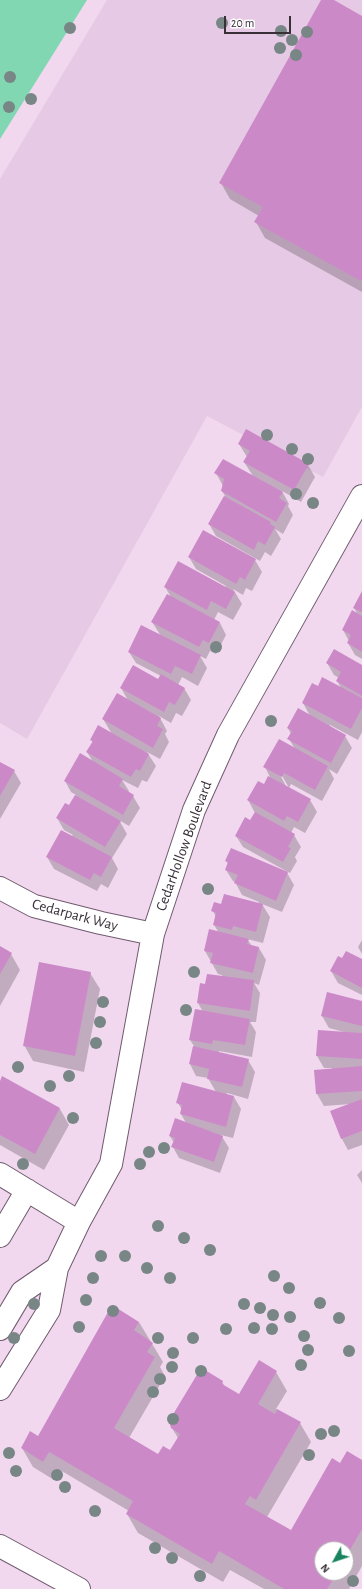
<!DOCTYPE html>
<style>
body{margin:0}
#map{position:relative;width:362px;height:1589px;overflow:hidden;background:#f1d8ee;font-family:"Alegreya Sans",sans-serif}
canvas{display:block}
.north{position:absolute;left:314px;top:1541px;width:40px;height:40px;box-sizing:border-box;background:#fff;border:1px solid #afacaf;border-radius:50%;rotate:230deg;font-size:11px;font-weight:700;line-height:16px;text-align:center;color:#382f37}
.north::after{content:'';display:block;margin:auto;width:14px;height:18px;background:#17835f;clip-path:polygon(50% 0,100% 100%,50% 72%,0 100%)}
.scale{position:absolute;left:224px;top:16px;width:67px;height:18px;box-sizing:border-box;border:2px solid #382f37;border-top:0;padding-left:5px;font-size:12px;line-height:14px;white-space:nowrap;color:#382f37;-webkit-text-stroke:3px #fff;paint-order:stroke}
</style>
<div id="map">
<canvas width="362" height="1589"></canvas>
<div class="north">N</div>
<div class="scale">20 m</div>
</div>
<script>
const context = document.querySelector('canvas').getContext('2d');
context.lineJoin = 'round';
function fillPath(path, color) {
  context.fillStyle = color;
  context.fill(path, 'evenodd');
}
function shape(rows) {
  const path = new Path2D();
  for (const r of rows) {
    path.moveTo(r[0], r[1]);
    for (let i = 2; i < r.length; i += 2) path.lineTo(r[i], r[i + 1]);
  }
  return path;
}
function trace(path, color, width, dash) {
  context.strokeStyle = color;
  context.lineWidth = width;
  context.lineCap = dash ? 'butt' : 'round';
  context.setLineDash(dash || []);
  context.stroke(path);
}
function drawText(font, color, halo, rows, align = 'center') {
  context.font = font + ' "Alegreya Sans",sans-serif';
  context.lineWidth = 3;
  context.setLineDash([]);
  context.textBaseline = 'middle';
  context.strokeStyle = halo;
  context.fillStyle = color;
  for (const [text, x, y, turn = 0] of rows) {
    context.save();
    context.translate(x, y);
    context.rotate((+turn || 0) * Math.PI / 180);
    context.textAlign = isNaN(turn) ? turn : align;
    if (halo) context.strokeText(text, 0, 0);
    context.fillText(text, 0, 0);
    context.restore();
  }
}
const built = shape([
 [107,0,362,0,362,407,323,477,207,416,27,739,0,723,0,179]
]);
const green = shape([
 [0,0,87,0,0,139]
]);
const shadow = shape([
 [322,0,332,0,362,17,362,292,265,238,256,222,259,216,230,199,221,183],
 [239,444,308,465,315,477,301,502,282,491,289,504,288,506,293,515,283,534,275,529,281,539,271,556,265,552,260,561,216,536,209,524,225,496,222,491,223,486,216,473,253,476,244,462,247,457],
 [203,531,255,560,262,572,252,591,246,588,243,595,233,589,242,604,233,620,218,612,214,620,220,623,226,635,216,654,210,651,206,659,200,656,207,668,198,686,182,677,178,685,184,688,191,700,182,716,176,713,171,723,159,716,167,731,165,734,169,742,160,759,147,752,156,766,147,782,142,780,138,788,122,780,129,791,128,793,133,796,140,808,129,826,119,820,127,834,112,858,118,869,108,888,101,884,97,891,54,869,47,857,73,835,64,830,57,818,70,807,76,795,71,792,65,781,93,762,87,752,93,743,91,740,112,734,103,719,129,702,121,688,158,680,161,676,136,663,129,652,161,636,152,622,171,597,165,587,225,587,226,586,196,569,189,557],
 [362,593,362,659,355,655,348,643,349,641,343,630,358,615,354,608],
 [327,663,362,666,362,732,358,740,330,725,329,727,345,736,352,748,337,774,329,769,334,779,322,801,291,784,289,788,310,800,317,812,305,833,294,827,291,833,294,835,301,847,295,857,297,861,290,873,286,871,294,885,282,912,262,904,270,917,263,943,247,939,252,946,259,948,266,960,259,985,254,983,260,993,256,1022,250,1022,256,1032,252,1057,219,1051,219,1053,248,1060,255,1072,248,1099,227,1093,226,1095,234,1097,241,1109,233,1138,221,1135,229,1148,220,1173,179,1158,173,1147,174,1143,170,1136,186,1123,181,1114,182,1110,178,1103,216,1092,208,1078,196,1076,190,1064,194,1046,190,1040,203,1012,198,1003,206,985,222,977,222,975,218,974,205,951,219,933,214,925,216,917,213,911,222,905,258,904,259,902,242,895,235,882,233,881,226,870,228,864,226,861,285,872,286,871,243,847,236,836,251,821,255,813,248,800,271,779,265,767,295,749,289,739,291,734,288,728,310,716,303,703,318,688,341,688,337,681,339,678,334,675],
 [280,772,289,788,287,788,279,773],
 [0,763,14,771,21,783,0,819],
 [362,940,362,954,358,947],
 [0,948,11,954,20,970,0,1006],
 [362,960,362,995,338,983,331,971],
 [90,973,100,989,84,1072,33,1061,24,1045],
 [327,993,362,1002,362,1145,348,1150,342,1139,351,1104,324,1106,317,1094,315,1071,332,1070,332,1068,324,1068,317,1056,319,1031,344,1033,344,1032,329,1028,322,1016],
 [3,1078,60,1109,69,1125,44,1170,0,1145,0,1083],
 [362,1170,362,1183,357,1175],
 [139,1322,163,1362,160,1367,165,1376,129,1438,158,1456,170,1451,178,1438,172,1428,222,1382,226,1388,239,1396,276,1372,287,1391,276,1409,300,1423,311,1442,267,1517,291,1531,340,1464,362,1461,362,1566,349,1589,264,1589,230,1570,223,1582,138,1533,127,1514,129,1511,60,1470,54,1480,33,1467,22,1448,38,1437],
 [322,1549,346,1549,346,1573,322,1573]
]);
const building = shape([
 [321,0,334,0,362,16,362,279,361,281,254,222,263,207,219,183],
 [246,429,309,464,294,490,243,462,250,451,238,444],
 [223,459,283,492,279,498,287,503,276,522,221,491,224,479,214,473],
 [224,496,271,522,270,524,275,527,265,545,258,541,254,550,208,524],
 [203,530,256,559,245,580,240,577,236,584,188,557],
 [178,561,235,592,226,609,211,601,207,610,164,587],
 [362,591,362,612,353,608],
 [167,594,220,622,209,643,203,640,199,647,151,622],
 [352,610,362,616,362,652,347,643,351,635,342,630],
 [141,625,201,655,192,674,175,666,171,674,128,652],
 [334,649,362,665,362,696,336,681,341,672,326,663],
 [133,665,158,679,161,674,185,688,175,705,169,702,164,712,120,688],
 [322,677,362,698,362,708,351,729,302,703,312,683,318,686],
 [117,693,161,718,157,726,163,729,153,748,102,719],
 [298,708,346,735,331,763,287,739,292,731,287,728],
 [98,725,149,754,140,771,136,769,131,777,86,752,93,741,90,740],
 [279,739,328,766,315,790,284,773,282,777,263,767],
 [80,753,123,779,119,786,134,795,123,815,64,781],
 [0,762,15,770,0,796],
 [268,776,311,799,298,822,287,816,284,821,247,800,258,781,264,784],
 [75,795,121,821,105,847,56,818,65,803,69,805],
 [255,812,295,834,288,847,291,848,283,862,235,836,245,817,250,820],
 [61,830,112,857,101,877,94,873,90,880,46,857],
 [231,848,288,872,276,901,234,883,238,875,225,870,228,862,225,861],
 [224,894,263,904,256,932,233,926,232,930,213,925,216,913,211,911,214,902,221,904],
 [209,929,249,939,247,944,259,947,253,973,210,963,213,953,204,951],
 [0,946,12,953,0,974],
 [346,951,362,959,362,988,330,971,338,956,342,958],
 [39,962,91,972,75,1056,23,1046],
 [207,974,254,980,250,1011,197,1003,200,983,205,984],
 [327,992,362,1001,362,1026,321,1016],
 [195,1009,250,1019,245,1045,213,1040,212,1044,189,1040],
 [318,1030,362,1033,362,1059,316,1056],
 [193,1046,249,1059,242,1087,207,1079,209,1069,189,1064],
 [362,1066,362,1091,316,1094,314,1070],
 [2,1076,60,1108,35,1154,0,1135,0,1081],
 [182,1082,234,1096,226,1127,180,1114,182,1105,176,1103],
 [362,1099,362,1131,341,1139,330,1111],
 [175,1118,223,1136,214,1162,171,1147,175,1138,169,1136],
 [112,1305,139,1322,134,1330,153,1343,147,1352,155,1357,114,1428,158,1454,163,1446,170,1450,180,1434,171,1428,169,1421,198,1373,202,1375,205,1370,223,1381,222,1384,239,1394,259,1360,277,1371,258,1404,275,1414,277,1409,301,1422,256,1500,250,1496,245,1504,291,1530,332,1458,340,1463,347,1451,362,1460,362,1529,346,1557,346,1549,322,1549,322,1573,337,1573,327,1589,284,1589,219,1551,212,1564,126,1514,133,1501,49,1452,43,1462,21,1448,30,1431,38,1436]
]);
const minor = shape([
 [0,888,34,906,101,923,153,934],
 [0,1174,79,1222],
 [0,1236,27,1190],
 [0,1329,22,1292,57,1268],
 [0,1389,49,1310,57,1268,79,1222,111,1164,153,934,194,810,228,735,362,496]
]);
const major = shape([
 [0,1546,79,1589]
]);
const trees = [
 [222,23],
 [70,28],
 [281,31],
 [307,32],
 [292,40],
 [280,48],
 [296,55],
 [10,77],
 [31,99],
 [9,107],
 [267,435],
 [292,449],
 [308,459],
 [296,494],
 [313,503],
 [216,647],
 [271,721],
 [208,889],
 [194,972],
 [103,1002],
 [186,1010],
 [100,1022],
 [96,1043],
 [18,1067],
 [69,1076],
 [50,1086],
 [73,1118],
 [164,1148],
 [149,1152],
 [23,1164],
 [140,1164],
 [158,1226],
 [184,1238],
 [210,1250],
 [101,1256],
 [125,1256],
 [147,1268],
 [274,1276],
 [93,1278],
 [170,1278],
 [289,1288],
 [86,1300],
 [320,1303],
 [34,1304],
 [244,1304],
 [260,1308],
 [113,1311],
 [273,1315],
 [290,1317],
 [339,1318],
 [79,1327],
 [254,1328],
 [226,1329],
 [272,1329],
 [304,1336],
 [14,1338],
 [158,1338],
 [193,1338],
 [308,1350],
 [349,1351],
 [173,1353],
 [301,1365],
 [172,1367],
 [201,1371],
 [160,1379],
 [153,1392],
 [173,1419],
 [334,1431],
 [321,1434],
 [9,1453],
 [309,1455],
 [16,1471],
 [57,1475],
 [65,1487],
 [95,1511],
 [155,1548],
 [172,1558],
 [200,1576],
 [353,1581]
];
const streetNames = [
 ["CedarHollow Boulevard",184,846,-70],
 ["Cedarpark Way",75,915,15]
];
fillPath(built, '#e6c9e4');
fillPath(green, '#80d7b2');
fillPath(shadow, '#0003');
fillPath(building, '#cc89c8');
trace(minor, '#705b6e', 24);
trace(major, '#705b6e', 24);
trace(minor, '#fff', 22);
trace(major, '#fff', 22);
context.fillStyle = '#798686';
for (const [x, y] of trees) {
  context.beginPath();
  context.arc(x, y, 6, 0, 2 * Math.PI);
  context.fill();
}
drawText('15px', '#382f37', '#fff', streetNames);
</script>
